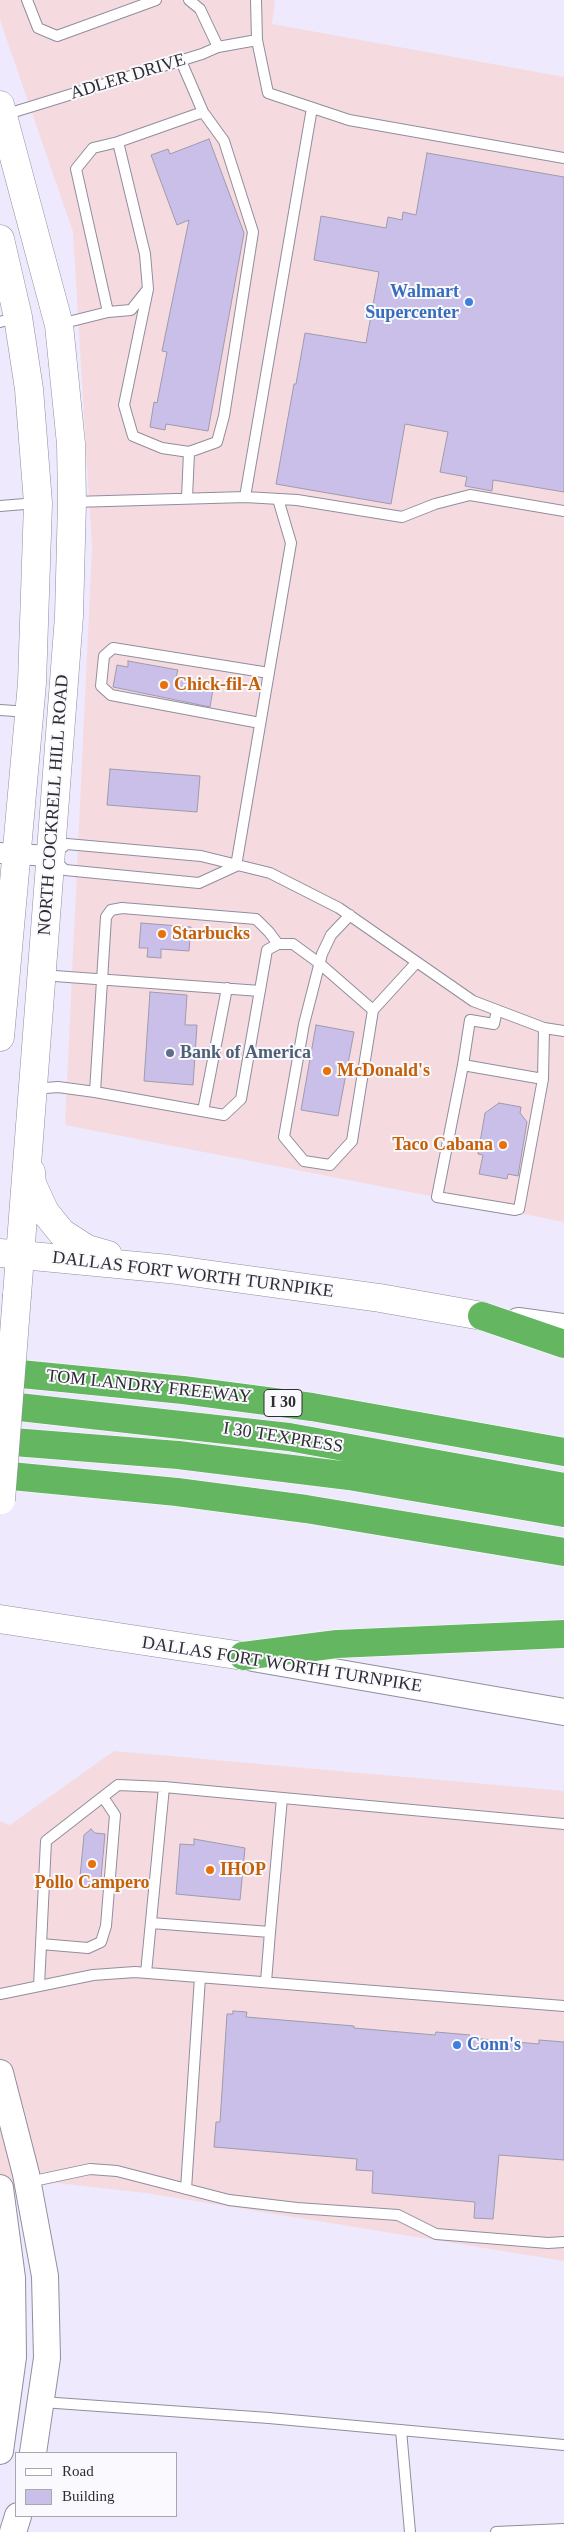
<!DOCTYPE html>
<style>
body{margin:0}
#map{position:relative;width:564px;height:2532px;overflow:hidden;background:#eee9fc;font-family:Georgia,serif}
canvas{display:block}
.legend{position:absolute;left:15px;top:2452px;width:162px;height:65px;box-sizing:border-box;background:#faf9fd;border:1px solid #a9a7ad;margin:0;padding:6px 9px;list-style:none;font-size:15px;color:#2f2d34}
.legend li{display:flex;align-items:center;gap:10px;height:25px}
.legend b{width:25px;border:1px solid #a9a7ad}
</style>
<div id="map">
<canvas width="564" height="2532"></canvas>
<ul class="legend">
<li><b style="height:6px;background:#fff"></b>Road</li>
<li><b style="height:14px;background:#cabfe9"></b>Building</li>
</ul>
</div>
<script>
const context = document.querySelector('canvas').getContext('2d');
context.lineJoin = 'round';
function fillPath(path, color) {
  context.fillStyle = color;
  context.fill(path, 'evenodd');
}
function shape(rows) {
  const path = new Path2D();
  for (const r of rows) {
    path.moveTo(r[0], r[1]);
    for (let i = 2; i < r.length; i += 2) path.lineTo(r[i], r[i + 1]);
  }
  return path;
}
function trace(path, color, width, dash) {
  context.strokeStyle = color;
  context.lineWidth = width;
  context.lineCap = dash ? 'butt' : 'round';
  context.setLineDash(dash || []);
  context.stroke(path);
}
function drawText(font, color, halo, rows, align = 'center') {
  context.font = font + ' Georgia,serif';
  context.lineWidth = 4;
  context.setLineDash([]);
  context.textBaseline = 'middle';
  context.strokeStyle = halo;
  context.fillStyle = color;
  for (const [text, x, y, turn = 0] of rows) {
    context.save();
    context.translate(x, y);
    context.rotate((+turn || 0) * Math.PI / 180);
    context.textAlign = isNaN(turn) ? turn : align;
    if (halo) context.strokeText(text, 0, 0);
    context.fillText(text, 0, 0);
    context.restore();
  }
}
const commercial = shape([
 [0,0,275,0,272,24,564,77,564,1222,65,1125,92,548,73,232,0,20],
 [114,1751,564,1791,564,2261,146,2193,57,2183,0,2187,0,1821,10,1825]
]);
const building = shape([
 [209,139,244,233,208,431,166,424,165,430,150,427,154,402,157,403,167,352,162,351,189,220,177,225,151,155,168,149,170,154,209,139],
 [427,153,564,177,564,492,493,480,492,491,465,486,467,477,440,472,448,432,405,424,391,504,276,484,294,384,296,384,305,333,366,343,379,272,314,260,321,216,386,228,388,217,402,220,403,212,416,215,427,153],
 [128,661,178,670,176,677,214,683,210,707,113,687,117,665,128,667,128,661],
 [110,769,200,776,197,812,107,805,110,769],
 [141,923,191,927,189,951,161,949,161,958,147,957,148,948,139,948,141,923],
 [150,992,187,995,185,1025,197,1025,193,1085,144,1081,150,992],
 [316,1025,354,1032,338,1116,301,1110,316,1025],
 [499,1103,521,1107,520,1113,527,1122,518,1176,508,1174,507,1179,479,1174,483,1155,478,1154,485,1113,499,1103],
 [91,1829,95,1833,105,1834,100,1889,79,1887,84,1835,91,1829],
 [194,1839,245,1848,240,1900,176,1894,180,1844,194,1845,194,1839],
 [233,2011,247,2012,246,2017,354,2026,354,2028,435,2035,436,2032,470,2035,470,2038,539,2044,539,2040,564,2042,564,2160,499,2155,493,2219,474,2218,475,2202,372,2193,373,2171,356,2170,357,2159,214,2147,216,2122,220,2122,227,2014,233,2014,233,2011]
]);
const service = shape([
 [27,0,38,28,57,36,156,0],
 [189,0,200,9,218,47],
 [256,0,257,40,268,93,349,120,564,158],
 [181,61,203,112],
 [4,115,202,54,218,47,257,40],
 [118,142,203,112,224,141,253,232,224,416,217,442,189,452],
 [108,312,76,169,93,148,118,142,145,254,148,289,124,405,133,436,162,448,189,452,187,498],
 [0,322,17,317],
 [60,324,108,312,131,310,147,290],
 [245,497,312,108],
 [74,502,245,497,297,500,402,517,435,504,470,495,564,511],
 [0,506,37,503],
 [0,710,29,712],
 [260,723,111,695,101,686,104,656,113,648,269,673],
 [56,852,67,844,201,856,270,873,339,908,473,1001,544,1028,564,1031],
 [55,861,65,870,199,883,236,866],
 [236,866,291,543,278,499],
 [350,915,331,935,322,954,304,1024,284,1137,304,1161,330,1165,352,1141,373,1010,416,963],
 [41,975,260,991],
 [497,1010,494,1024,470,1020,463,1065,543,1079,544,1028],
 [463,1065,437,1197,515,1210,519,1209,543,1079],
 [33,1089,58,1087,95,1092,224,1115,241,1099,267,950,278,944,293,944,319,963,373,1010],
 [95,1092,106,917,111,910,122,908,256,919,269,932,278,944],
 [203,1111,227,988],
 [151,1923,270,1932,266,1982],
 [270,1932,282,1798],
 [41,1944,88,1948,101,1942,106,1926,115,1815,103,1797],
 [146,1973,164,1787,564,1824],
 [39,1986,46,1841,118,1785,164,1787],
 [0,1994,93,1975,135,1972,564,2006],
 [29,2182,90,2169,117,2171,229,2200,297,2208,398,2215,436,2234,548,2243,564,2242],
 [186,2189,200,1977],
 [42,2402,269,2418,564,2445],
 [401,2430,410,2532],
 [496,2532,564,2529]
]);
const minor = shape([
 [0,853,49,856]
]);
const tertiary = shape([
 [518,1321,564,1327],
 [253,1658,564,1712],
 [0,2073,26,2174,45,2276,47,2358,33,2453],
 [0,2188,12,2278,13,2357,0,2451],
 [13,2532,18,2516]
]);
const secondary = shape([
 [0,105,59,325,71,444,72,502,69,616,17,1295],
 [0,239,18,317,29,389,38,503,32,683,0,1037],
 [31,1172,32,1184,45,1212,62,1233,87,1249,108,1255],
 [0,1253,169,1269,380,1298,482,1316],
 [0,1619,243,1656]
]);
const motorway = shape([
 [482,1316,564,1344],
 [0,1372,183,1390,312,1407,564,1452],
 [0,1405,289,1437,564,1487],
 [0,1441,178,1455,349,1476,564,1513],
 [0,1475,177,1492,306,1509,564,1552],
 [243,1656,337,1644,564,1634]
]);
const secondaryBridge = shape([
 [1,1500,17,1295]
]);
const markers = [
 [469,302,5,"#3f7fe0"],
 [164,685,5,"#e8710a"],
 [162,934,5,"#e8710a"],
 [170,1053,5,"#5c6f8a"],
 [327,1071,5,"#e8710a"],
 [503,1145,5,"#e8710a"],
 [92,1864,5,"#e8710a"],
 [210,1870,5,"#e8710a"],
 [457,2045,5,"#3f7fe0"]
];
const shields = [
 [283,1403,38]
];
const shieldNames = [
 ["I 30",283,1403]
];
const streetNames = [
 ["ADLER DRIVE",128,77,-17],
 ["NORTH COCKRELL HILL ROAD",54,805,-86],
 ["DALLAS FORT WORTH TURNPIKE",193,1275,7],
 ["TOM LANDRY FREEWAY",149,1387,6],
 ["I 30 TEXPRESS",283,1438,9],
 ["DALLAS FORT WORTH TURNPIKE",282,1665,9]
];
const shopNames = [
 ["Walmart",459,292],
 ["Supercenter",459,313],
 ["Conn's",467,2045,"left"]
];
const foodNames = [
 ["Chick-fil-A",174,685],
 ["Starbucks",172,934],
 ["McDonald's",337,1071],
 ["Taco Cabana",493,1145,"right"],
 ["IHOP",220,1870],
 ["Pollo Campero",92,1883,"center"]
];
const serviceNames = [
 ["Bank of America",180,1053]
];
fillPath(commercial, '#f5dbe0');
fillPath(building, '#cabfe9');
trace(building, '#9f9bad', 1);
trace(service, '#918d9e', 12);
trace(minor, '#918d9e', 22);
trace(tertiary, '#918d9e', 28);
trace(secondary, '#918d9e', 29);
trace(motorway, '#fff', 29);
trace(service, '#fff', 10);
trace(minor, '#fff', 20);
trace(tertiary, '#fff', 26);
trace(secondary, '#fff', 28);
trace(motorway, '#64b760', 28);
trace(secondaryBridge, '#918d9e', 29, []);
trace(secondaryBridge, '#fff', 28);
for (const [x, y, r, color] of markers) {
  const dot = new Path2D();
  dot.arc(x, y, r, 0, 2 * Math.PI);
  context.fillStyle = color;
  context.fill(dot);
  trace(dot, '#faf9fd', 2);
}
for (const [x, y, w] of shields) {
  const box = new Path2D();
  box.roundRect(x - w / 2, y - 13.5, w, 27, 4);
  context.fillStyle = '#faf9fd';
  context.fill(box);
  trace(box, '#2f2d34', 1);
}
drawText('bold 16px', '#2f2d34', null, shieldNames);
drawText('18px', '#2f2d34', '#faf9fd', streetNames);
drawText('bold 18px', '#366cbe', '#faf9fd', shopNames, 'right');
drawText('bold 18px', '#c56008', '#faf9fd', foodNames, 'left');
drawText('bold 18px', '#4e5e75', '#faf9fd', serviceNames, 'left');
</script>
